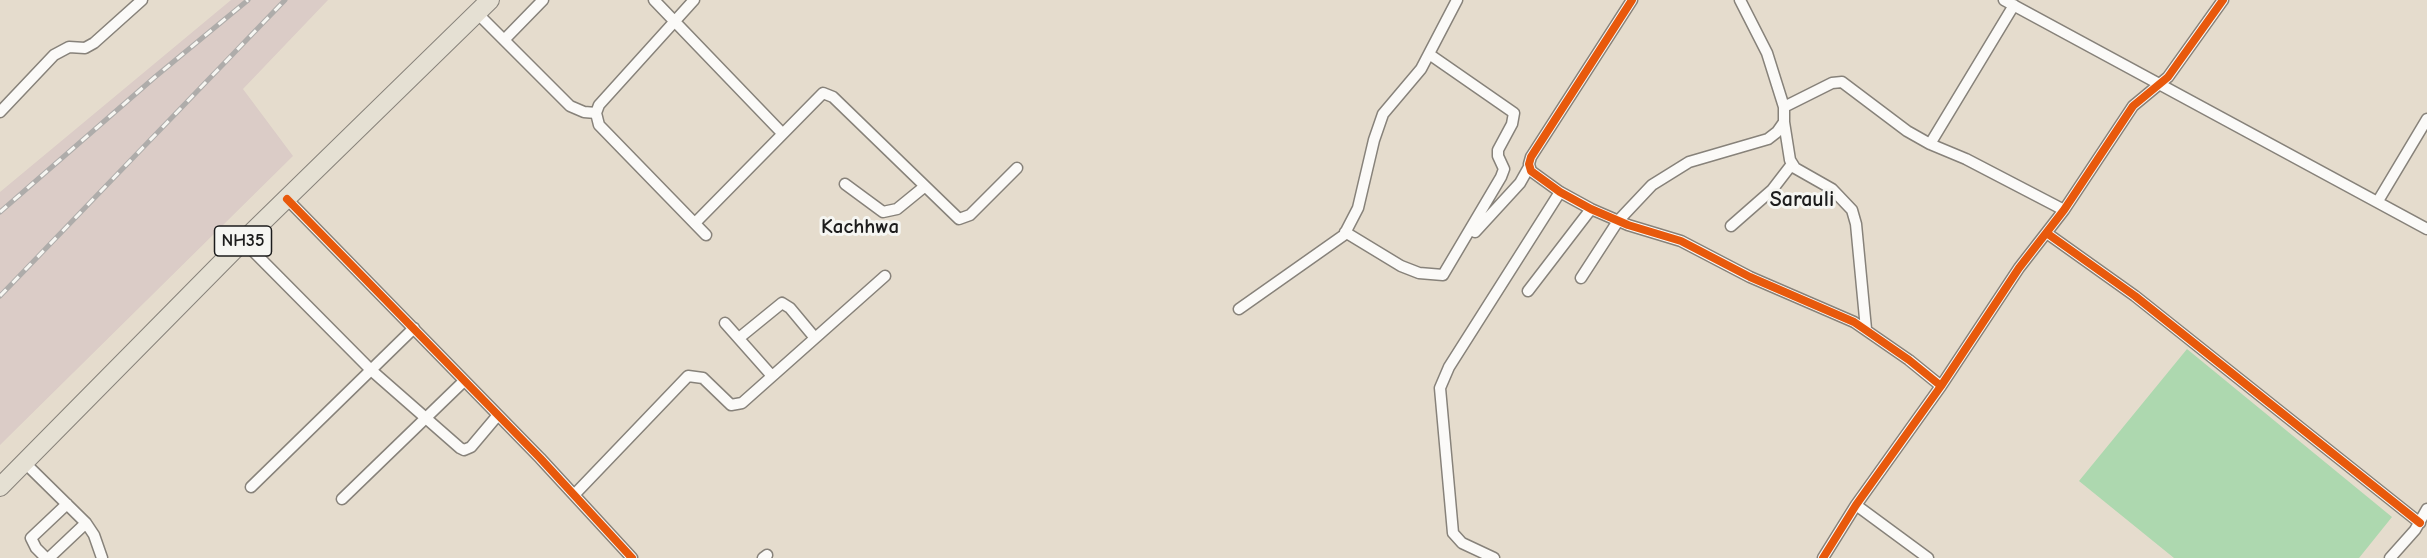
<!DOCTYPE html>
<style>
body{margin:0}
canvas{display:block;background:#e5dccd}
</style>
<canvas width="2427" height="558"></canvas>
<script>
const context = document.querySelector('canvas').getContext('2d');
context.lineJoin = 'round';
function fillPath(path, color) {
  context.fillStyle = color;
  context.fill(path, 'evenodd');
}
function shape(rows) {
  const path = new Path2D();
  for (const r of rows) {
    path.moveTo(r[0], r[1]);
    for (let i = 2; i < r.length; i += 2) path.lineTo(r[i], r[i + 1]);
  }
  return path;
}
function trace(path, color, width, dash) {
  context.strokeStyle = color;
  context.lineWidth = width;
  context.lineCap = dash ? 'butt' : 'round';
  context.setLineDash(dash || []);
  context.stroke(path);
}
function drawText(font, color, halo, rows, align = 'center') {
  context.font = font + ' "Comic Neue",sans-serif';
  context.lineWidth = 6;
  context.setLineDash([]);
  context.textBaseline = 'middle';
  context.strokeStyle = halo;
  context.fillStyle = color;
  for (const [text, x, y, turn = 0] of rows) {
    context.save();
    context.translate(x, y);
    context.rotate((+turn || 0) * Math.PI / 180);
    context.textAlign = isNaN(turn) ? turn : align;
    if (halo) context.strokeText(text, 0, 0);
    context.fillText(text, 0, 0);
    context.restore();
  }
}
const industrial = shape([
 [231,0,328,0,243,89,293,156,0,445,0,192]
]);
const green = shape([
 [2187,349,2392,517,2359,558,2174,558,2079,481]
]);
const street = shape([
 [654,0,782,133],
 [694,0,599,105,596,113,599,125,706,235],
 [1632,0,1531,157,1529,164,1531,171,1560,192,1591,209,1628,225,1681,241,1750,277,1854,322,1909,360,1941,386],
 [2004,0,2427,229],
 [477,13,570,106,584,112,596,113],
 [504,40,543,0],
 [1784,107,1832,83,1842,82,1907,131,1930,144,1966,159,2064,210],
 [0,112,54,55,69,47,85,48,94,43,142,0],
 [1784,122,1790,160,1795,168,1832,189,1852,210,1856,224,1866,329],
 [1930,144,2014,5],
 [845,184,883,212,897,209,924,187],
 [287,199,540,458,632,558],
 [2378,201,2427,119],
 [695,223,823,93,833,97,959,219,970,215,1017,168],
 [1731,226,1772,190,1792,164],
 [1345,232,1401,266,1419,273,1443,275,1501,177,1504,169,1498,156,1498,150,1512,124,1514,113,1429,54],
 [1475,232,1520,183,1529,167],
 [2048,234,2135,296,2420,523],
 [243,241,371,370,460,448,464,450,471,447,498,415],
 [1581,278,1618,221,1652,185,1689,162,1768,139,1777,132,1784,122,1784,107,1767,53,1740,0],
 [1528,291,1591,209],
 [1239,309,1344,235,1358,208,1374,140,1383,114,1421,69,1457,0],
 [725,323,772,376],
 [739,338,782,303,790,308,815,338],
 [25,463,86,523,94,535,102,558],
 [251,487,414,328],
 [574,495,688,376,703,378,731,405,742,403,885,276],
 [342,499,464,381],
 [1856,505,1928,558],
 [46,558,36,548,31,538,67,504],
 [49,558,86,523],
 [763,558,767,555],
 [1494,558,1462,543,1453,533,1440,388,1449,367,1560,192],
 [1823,558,1856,505,1941,386,2019,268,2064,210,2133,106,2168,77,2223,0],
 [2390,558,2415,530,2427,509]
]);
const highway = shape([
 [0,487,243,241,490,0]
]);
const rail = shape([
 [0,212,155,77,248,0],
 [0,296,285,0]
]);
const cycleway = shape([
 [1632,0,1531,157,1529,164,1531,171,1560,192,1591,209,1628,225,1681,241,1750,277,1854,322,1909,360,1941,386],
 [287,199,540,458,632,558],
 [2048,234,2135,296,2420,523],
 [1823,558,1856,505,1941,386,2019,268,2064,210,2133,106,2168,77,2223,0]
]);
const shields = [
 [243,241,57]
];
const shieldNames = [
 ["NH35",243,241]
];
const neighbourhoodNames = [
 ["Kachhwa",860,227]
];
const quarterNames = [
 ["Sarauli",1802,200]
];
fillPath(industrial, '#dbccc7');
fillPath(green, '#add8af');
trace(street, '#87827a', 13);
trace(highway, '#87827a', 20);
trace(street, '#fbfaf8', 10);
trace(highway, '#e5e0d3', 18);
trace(rail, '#aeacaa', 5);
trace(rail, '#f6f6f2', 3, [9]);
trace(cycleway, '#e8590c', 8);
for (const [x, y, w] of shields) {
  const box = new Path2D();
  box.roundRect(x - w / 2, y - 15, w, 30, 4.5);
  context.fillStyle = '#f6f6f2';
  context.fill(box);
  trace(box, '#1c1c1c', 1.5);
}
drawText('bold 18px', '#1c1c1c', null, shieldNames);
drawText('bold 21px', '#1c1c1c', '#f6f6f2', neighbourhoodNames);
drawText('bold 22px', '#1c1c1c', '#f6f6f2', quarterNames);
</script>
